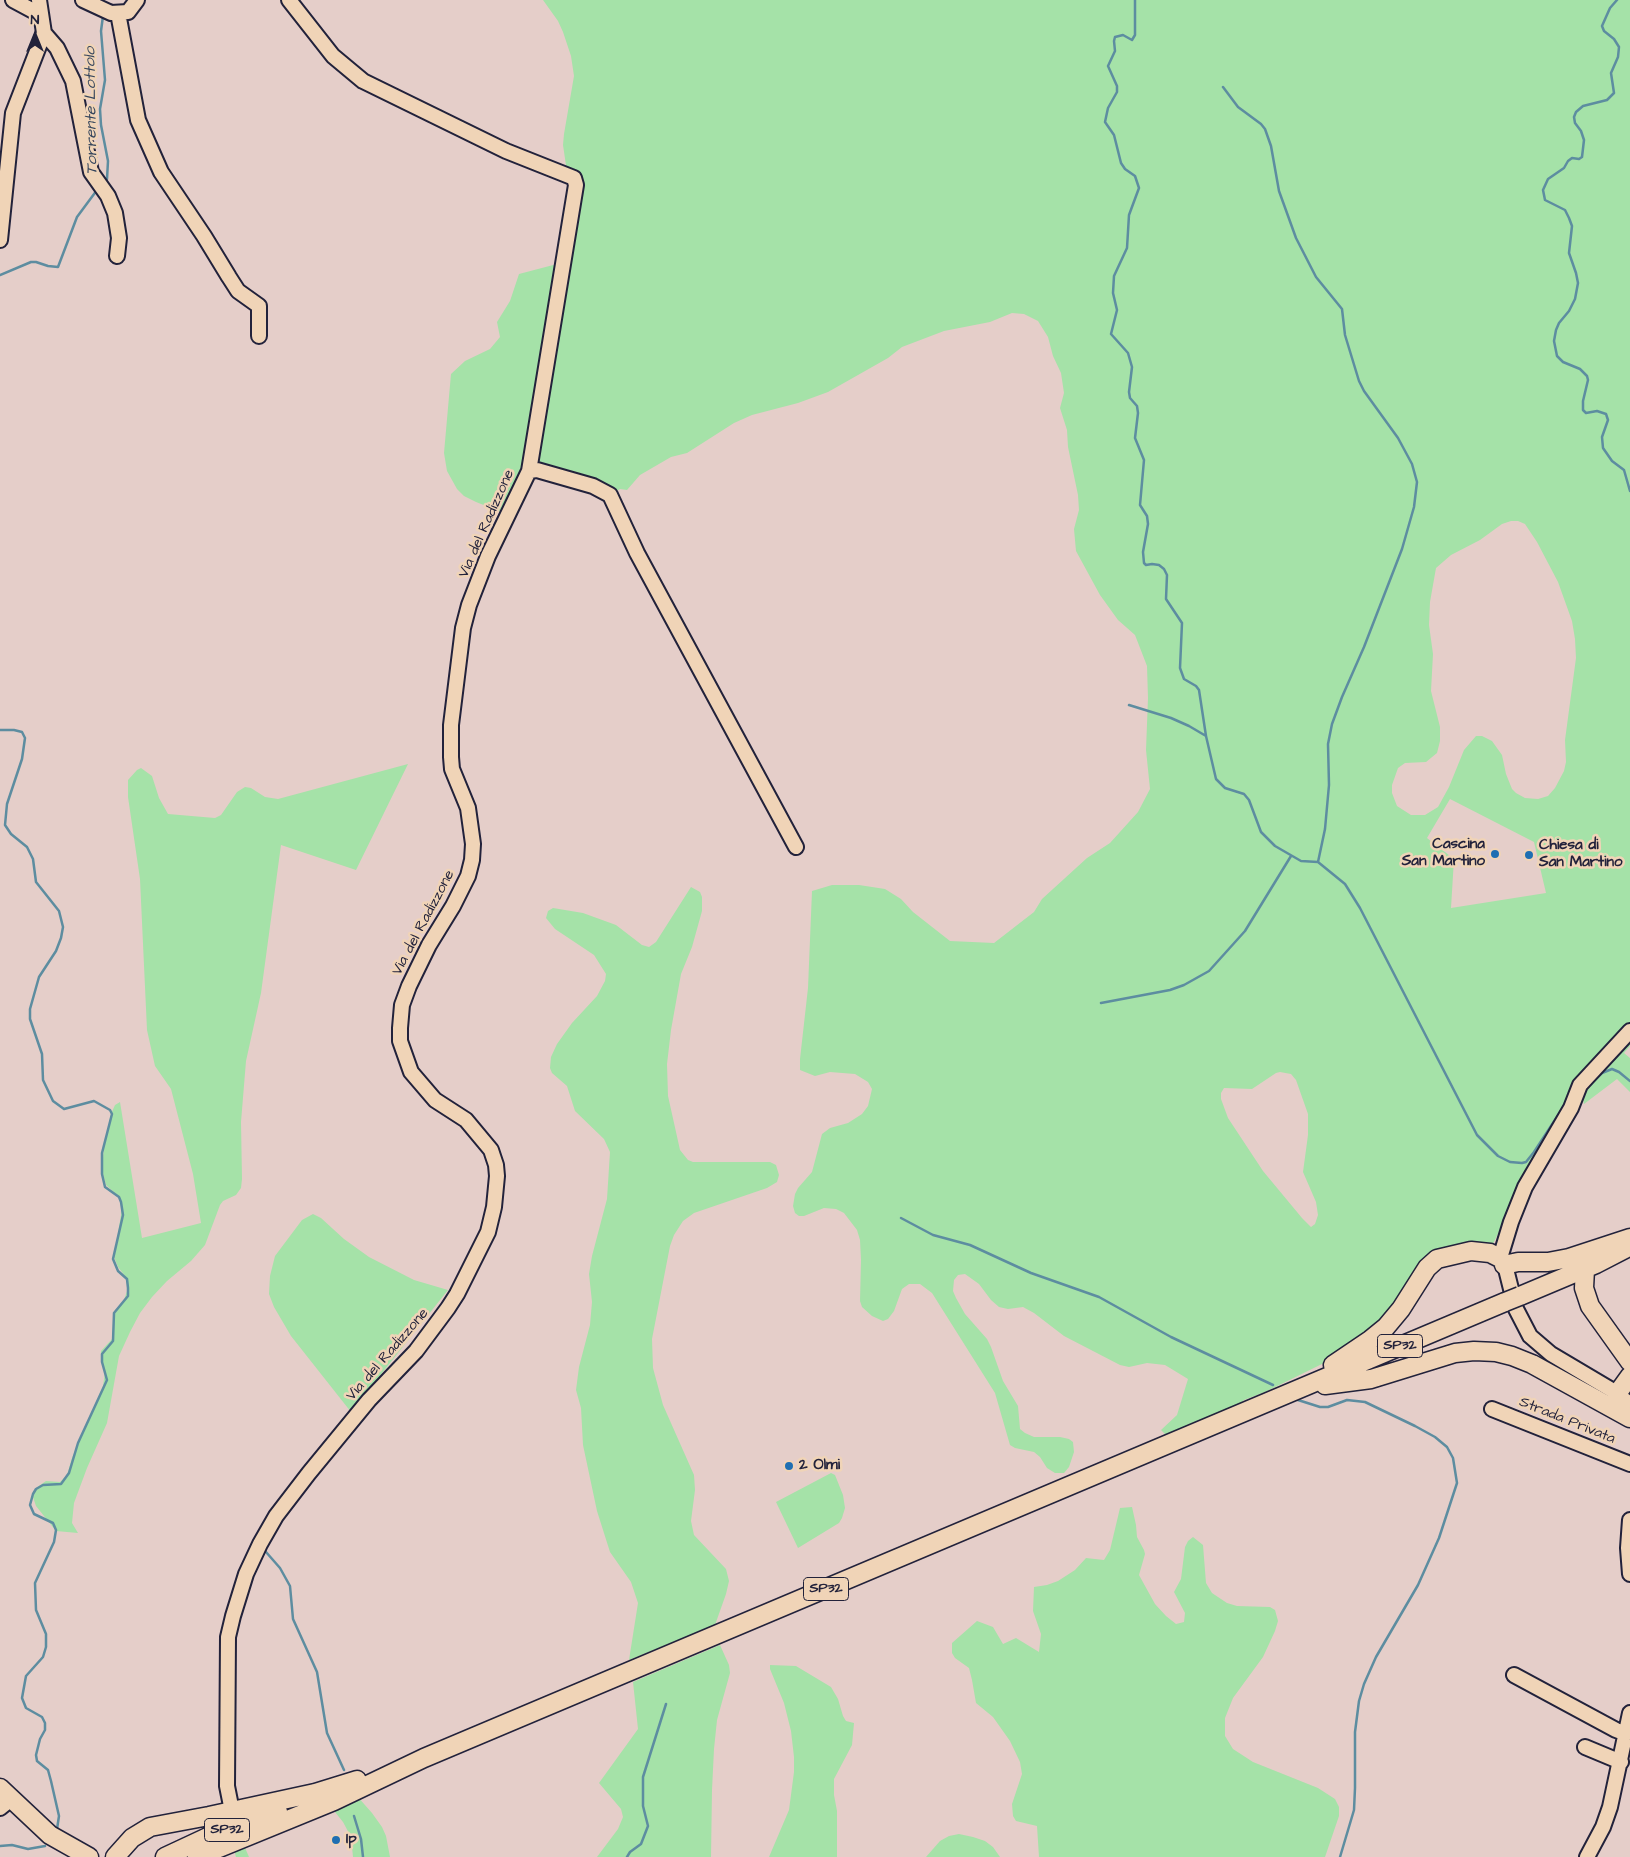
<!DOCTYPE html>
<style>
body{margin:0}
#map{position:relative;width:1630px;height:1857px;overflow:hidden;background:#e5cec9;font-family:"Architects Daughter",sans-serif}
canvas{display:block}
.north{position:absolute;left:10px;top:10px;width:50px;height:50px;-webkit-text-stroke:4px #f0d4b7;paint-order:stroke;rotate:0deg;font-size:14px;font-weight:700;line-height:20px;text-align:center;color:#22223b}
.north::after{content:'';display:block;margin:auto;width:18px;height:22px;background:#22223b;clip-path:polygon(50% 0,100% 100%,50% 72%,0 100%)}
</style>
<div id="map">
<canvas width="1630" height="1857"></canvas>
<div class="north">N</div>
</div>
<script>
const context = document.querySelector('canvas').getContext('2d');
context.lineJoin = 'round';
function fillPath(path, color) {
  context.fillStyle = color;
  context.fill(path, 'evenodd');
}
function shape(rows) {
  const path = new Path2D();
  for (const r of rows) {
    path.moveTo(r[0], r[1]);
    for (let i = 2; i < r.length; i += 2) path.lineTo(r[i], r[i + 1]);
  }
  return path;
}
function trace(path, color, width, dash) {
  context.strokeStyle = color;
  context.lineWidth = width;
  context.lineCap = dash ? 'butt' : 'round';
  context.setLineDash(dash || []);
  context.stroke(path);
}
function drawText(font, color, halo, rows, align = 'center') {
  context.font = font + ' "Architects Daughter",sans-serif';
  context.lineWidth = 5;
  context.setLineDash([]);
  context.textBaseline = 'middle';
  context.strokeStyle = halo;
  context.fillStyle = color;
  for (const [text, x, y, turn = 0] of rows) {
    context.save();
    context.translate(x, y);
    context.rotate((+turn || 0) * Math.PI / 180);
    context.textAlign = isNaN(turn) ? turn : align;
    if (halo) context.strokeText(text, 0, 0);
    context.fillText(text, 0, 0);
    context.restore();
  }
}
const green = shape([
 [543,0,1630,0,1630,1046,1624,1053,1630,1058,1630,1092,1617,1079,1584,1104,1580,1086,1512,1205,1492,1246,1450,1249,1373,1332,1322,1364,1265,1392,1244,1400,1237,1406,1166,1435,1161,1430,1177,1415,1188,1379,1165,1365,1147,1363,1129,1367,1120,1365,1064,1336,1034,1313,1023,1307,1008,1309,999,1307,991,1300,979,1284,965,1274,958,1275,954,1280,953,1291,956,1298,965,1314,987,1339,991,1347,1003,1381,1018,1406,1020,1429,1025,1433,1034,1437,1060,1437,1069,1439,1073,1442,1074,1452,1069,1467,1064,1473,1055,1473,1047,1468,1040,1457,1034,1452,1015,1448,1010,1445,995,1393,932,1293,920,1284,909,1284,902,1289,894,1311,888,1319,883,1321,872,1316,862,1307,860,1301,861,1260,860,1240,857,1230,844,1213,836,1209,824,1208,804,1216,799,1216,795,1213,793,1206,795,1194,798,1188,812,1172,822,1134,830,1128,848,1123,862,1114,868,1106,872,1089,868,1082,855,1074,830,1072,815,1076,800,1070,800,1059,808,988,812,891,832,885,859,885,885,889,901,899,913,912,950,941,994,943,1034,912,1042,899,1087,858,1110,843,1138,812,1150,789,1146,750,1148,698,1147,666,1135,635,1118,620,1100,595,1076,551,1074,529,1079,510,1078,495,1068,447,1067,430,1060,408,1064,393,1061,373,1053,356,1048,337,1038,321,1024,314,1012,313,990,322,944,331,902,347,888,358,828,392,798,403,752,415,734,423,687,453,671,457,640,475,627,490,620,489,612,494,527,466,504,513,476,502,464,496,457,489,447,471,444,453,451,374,465,361,490,349,500,337,497,322,510,301,519,274,557,264,568,179,563,145,564,134,574,76,571,56,563,32,558,21],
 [1511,521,1518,521,1525,524,1537,542,1558,582,1572,621,1575,639,1576,658,1565,740,1566,762,1564,771,1555,788,1548,796,1538,799,1525,798,1516,793,1512,789,1506,774,1502,755,1492,741,1482,736,1476,736,1464,750,1449,787,1438,807,1425,815,1411,815,1397,806,1392,793,1392,785,1398,768,1405,763,1426,762,1437,753,1440,741,1440,727,1431,691,1433,654,1429,625,1430,602,1436,568,1451,555,1480,540,1502,524],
 [1450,799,1534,842,1546,893,1451,908,1454,859,1427,838],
 [1280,1072,1291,1074,1296,1080,1308,1114,1308,1135,1303,1172,1316,1202,1318,1215,1315,1224,1311,1227,1302,1218,1263,1171,1228,1118,1221,1099,1221,1093,1224,1088,1252,1089,1276,1073],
 [408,764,356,870,281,845,261,993,246,1061,241,1122,242,1179,241,1188,236,1195,223,1201,220,1205,205,1245,191,1261,167,1281,152,1297,140,1313,130,1332,119,1356,107,1423,87,1468,74,1503,72,1523,78,1533,56,1531,36,1506,33,1497,36,1488,46,1481,60,1482,67,1475,72,1458,103,1386,105,1372,101,1355,101,1351,112,1339,114,1315,124,1300,128,1288,125,1276,118,1267,114,1257,121,1215,122,1202,118,1196,106,1185,102,1170,104,1145,111,1114,115,1105,120,1102,142,1238,201,1223,193,1174,171,1089,155,1066,147,1030,140,879,128,797,128,780,137,770,141,768,152,776,159,798,168,814,215,818,221,815,237,792,245,787,251,788,265,797,278,799],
 [691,887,700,892,702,897,702,911,692,947,681,974,671,1030,667,1064,668,1096,680,1150,688,1160,693,1162,770,1162,776,1165,779,1175,777,1182,767,1188,694,1213,683,1221,674,1235,670,1246,652,1339,653,1368,663,1405,694,1475,695,1490,691,1521,694,1535,726,1569,729,1581,726,1594,715,1625,629,1660,638,1603,631,1582,610,1552,597,1511,583,1445,581,1408,576,1390,579,1367,590,1325,592,1302,589,1274,592,1256,607,1199,610,1152,604,1139,575,1111,567,1086,552,1073,550,1068,551,1057,557,1044,572,1023,597,996,605,981,606,974,594,955,555,929,546,918,548,911,553,908,583,913,616,925,642,945,649,947,656,942],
 [313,1214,321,1218,344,1239,369,1257,414,1280,448,1290,351,1412,291,1336,274,1307,269,1294,270,1276,275,1256,302,1220],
 [831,1473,835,1475,843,1495,845,1508,842,1518,839,1523,798,1548,776,1502],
 [1132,1507,1136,1525,1137,1537,1144,1550,1145,1554,1139,1575,1155,1604,1166,1616,1176,1624,1184,1622,1185,1613,1174,1592,1181,1579,1185,1547,1188,1541,1193,1537,1203,1545,1206,1583,1212,1593,1227,1603,1237,1606,1270,1607,1275,1610,1278,1621,1275,1631,1263,1657,1233,1698,1225,1718,1225,1736,1233,1749,1253,1762,1318,1788,1335,1799,1339,1807,1339,1816,1325,1857,1039,1857,1037,1826,1016,1821,1013,1816,1012,1804,1022,1774,1020,1762,1010,1741,993,1717,976,1703,972,1680,969,1668,955,1658,952,1653,952,1643,977,1621,993,1627,1003,1644,1016,1638,1039,1652,1041,1634,1033,1611,1034,1587,1047,1585,1058,1581,1075,1570,1086,1558,1104,1560,1110,1550,1120,1508],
 [720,1645,729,1665,730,1673,717,1720,714,1749,712,1790,711,1857,597,1857,618,1829,623,1817,621,1809,599,1783,638,1729,633,1682],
 [770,1665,796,1666,831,1687,838,1699,843,1716,846,1721,854,1723,852,1745,834,1779,834,1795,837,1811,837,1857,769,1857,789,1810,794,1772,794,1757,791,1731,784,1703,770,1669],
 [357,1796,372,1813,382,1827,386,1836,390,1857,353,1857,351,1837,343,1822,331,1807],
 [959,1834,973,1837,985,1841,993,1847,1000,1857,926,1857,940,1841,949,1836],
 [243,1843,249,1857,236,1857,233,1846]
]);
const stream = shape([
 [1617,0,1610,8,1602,26,1604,31,1614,39,1619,47,1618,57,1611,73,1614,93,1607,100,1583,106,1576,112,1574,117,1575,123,1581,131,1584,140,1582,157,1579,159,1572,158,1568,161,1564,168,1548,179,1543,190,1545,200,1565,210,1569,218,1572,226,1569,253,1576,273,1578,283,1575,299,1569,311,1559,323,1556,330,1554,341,1557,356,1563,362,1580,369,1587,376,1588,380,1583,401,1583,410,1586,413,1597,411,1606,414,1608,420,1602,437,1603,448,1612,461,1624,470,1630,491],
 [103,16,101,31,105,80,100,109,101,125,108,161,107,179,105,183],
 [1223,87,1238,107,1261,124,1265,129,1271,146,1279,191,1296,238,1316,277,1342,309,1345,335,1359,381,1364,391,1398,438,1412,464,1417,482,1414,507,1402,549,1364,647,1342,697,1332,724,1328,744,1329,785,1325,829,1318,862],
 [0,275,31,262,36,262,48,266,58,267,77,217,97,190],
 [1129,705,1171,718,1189,726,1206,736,1199,690,1196,686,1184,679,1180,668,1182,623,1166,599,1167,575,1164,569,1159,565,1152,564,1146,565,1144,563,1143,552,1148,524,1147,516,1140,505,1144,460,1135,438,1138,413,1137,406,1130,398,1129,392,1132,367,1128,353,1111,334,1117,310,1113,293,1114,276,1127,248,1129,215,1139,188,1135,176,1125,169,1121,163,1114,135,1105,122,1108,108,1117,92,1117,86,1108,66,1115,51,1114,41,1115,37,1123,35,1132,40,1135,35,1135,0],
 [0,730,14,730,22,732,25,738,22,759,7,804,5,825,11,834,27,847,33,859,36,882,59,911,63,927,61,938,56,951,39,977,30,1009,30,1019,42,1054,43,1080,53,1101,64,1109,94,1101,110,1110,112,1114,102,1153,102,1174,105,1187,119,1197,121,1202,123,1215,113,1259,118,1271,127,1279,128,1288,128,1296,114,1313,113,1341,102,1354,102,1362,107,1380,78,1443,69,1473,61,1484,43,1485,36,1489,33,1494,30,1505,34,1514,53,1523,56,1530,54,1542,35,1583,36,1610,46,1634,46,1647,43,1657,26,1676,22,1698,26,1708,42,1717,45,1723,45,1730,40,1739,36,1755,37,1761,48,1770,51,1781,59,1816,57,1829],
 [1206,736,1216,779,1225,788,1244,794,1249,800,1261,832,1275,846,1301,861,1318,862,1345,884,1360,908,1477,1135,1498,1156,1510,1162,1522,1163,1526,1162,1534,1152,1568,1100],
 [1101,1003,1170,990,1184,985,1209,971,1245,931,1291,856],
 [1583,1091,1602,1073,1612,1069,1619,1072,1630,1081],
 [901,1218,933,1235,970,1245,1031,1273,1099,1297,1171,1337,1273,1385],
 [1298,1400,1320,1407,1328,1407,1347,1400,1365,1402,1415,1426,1435,1437,1447,1447,1453,1458,1457,1483,1439,1538,1418,1585,1376,1657,1364,1684,1359,1701,1355,1732,1355,1788,1354,1810,1340,1857],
 [266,1552,280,1568,290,1586,293,1619,317,1672,327,1733,344,1770],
 [354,1816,361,1839,363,1857],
 [0,1846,12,1845,28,1849,45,1846],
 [627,1857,630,1852,641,1844,648,1826,643,1806,643,1777,666,1704]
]);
const minor = shape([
 [13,0,41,15],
 [83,0,111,13,128,12,137,0],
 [118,13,138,120,161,172,204,236,229,277,238,291,259,306,259,336],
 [44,33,57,48,73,81,91,172,108,196,115,213,119,238,117,256],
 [0,240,13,113,44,33,39,0],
 [529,471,537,470,593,486,610,495,637,553,796,847],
 [1630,1031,1580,1085,1571,1108,1525,1187,1511,1222,1500,1258,1506,1269,1516,1309,1530,1336,1551,1354,1610,1389,1630,1404],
 [1492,1409,1630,1464],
 [1630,1520,1628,1548,1630,1574],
 [1514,1675,1616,1730,1626,1734],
 [1585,1747,1621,1762],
 [0,1808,11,1799],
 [232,1811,227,1786,228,1637,233,1616,246,1574,260,1544,276,1516,309,1473,369,1400,416,1351,448,1308,457,1294,488,1232,494,1207,497,1176,496,1165,491,1150,466,1120,435,1100,411,1072,400,1041,400,1028,402,1005,409,986,429,945,453,906,468,876,472,860,473,844,468,808,452,769,451,757,451,725,463,628,469,605,488,556,529,471,576,185,574,178,506,151,363,81,333,56,289,0],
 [1587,1857,1603,1827,1610,1807,1630,1713]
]);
const major = shape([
 [1504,1265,1518,1262,1548,1262,1569,1258,1630,1238],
 [1585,1269,1584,1288,1590,1306,1630,1362],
 [1520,1296,1596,1264,1627,1248],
 [1333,1365,1370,1340,1386,1327,1401,1309,1427,1268,1437,1259,1471,1251,1490,1253,1500,1258],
 [1325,1385,1371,1379,1455,1353,1474,1351,1496,1352,1512,1356,1532,1364,1630,1418],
 [1617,1394,1630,1376],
 [0,1788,50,1835,89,1857],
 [115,1857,132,1838,150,1827,209,1816,315,1793,357,1780],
 [165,1857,210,1836,278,1812],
 [197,1857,334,1801,424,1758,1505,1302]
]);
const majorBridge = shape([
 [1505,1302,1520,1296]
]);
const markers = [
 [1495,854,5,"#1f6fb2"],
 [1529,855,5,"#1f6fb2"],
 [789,1466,5,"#1f6fb2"],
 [336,1840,5,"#1f6fb2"]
];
const shields = [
 [1400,1346,45],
 [826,1589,45],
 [227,1830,45]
];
const shieldNames = [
 ["SP32",1400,1346],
 ["SP32",826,1589],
 ["SP32",227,1830]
];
const streetNames = [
 ["Via del Radizzone",487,524,-66],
 ["Via del Radizzone",424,923,-62],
 ["Via del Radizzone",388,1355,-49],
 ["Strada Privata",1567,1421,22]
];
const poiNames = [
 ["Cascina",1485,845,"right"],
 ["San Martino",1485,862,"right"],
 ["Chiesa di",1539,846],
 ["San Martino",1539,863],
 ["2 Olmi",799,1466],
 ["Ip",346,1840]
];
const waterNames = [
 ["Torrente Lottolo",92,111,-91]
];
fillPath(green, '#a5e2a8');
trace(stream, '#5d8da0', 2.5);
trace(minor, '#22223b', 18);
trace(major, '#22223b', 21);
trace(minor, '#f0d4b7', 14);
trace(major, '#f0d4b7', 18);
trace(majorBridge, '#22223b', 21, []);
trace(majorBridge, '#f0d4b7', 18);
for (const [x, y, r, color] of markers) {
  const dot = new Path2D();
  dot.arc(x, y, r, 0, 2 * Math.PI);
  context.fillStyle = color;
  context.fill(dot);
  trace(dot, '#f0d4b7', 2);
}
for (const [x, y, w] of shields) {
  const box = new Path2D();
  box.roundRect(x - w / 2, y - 11.5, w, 23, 4);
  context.fillStyle = '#f0d4b7';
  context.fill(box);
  trace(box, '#22223b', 1);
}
drawText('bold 14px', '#22223b', null, shieldNames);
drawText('15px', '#22223b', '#f0d4b7', streetNames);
drawText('bold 15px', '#22223b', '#f0d4b7', poiNames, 'left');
drawText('italic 16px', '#36465d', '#f0d4b7', waterNames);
</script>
